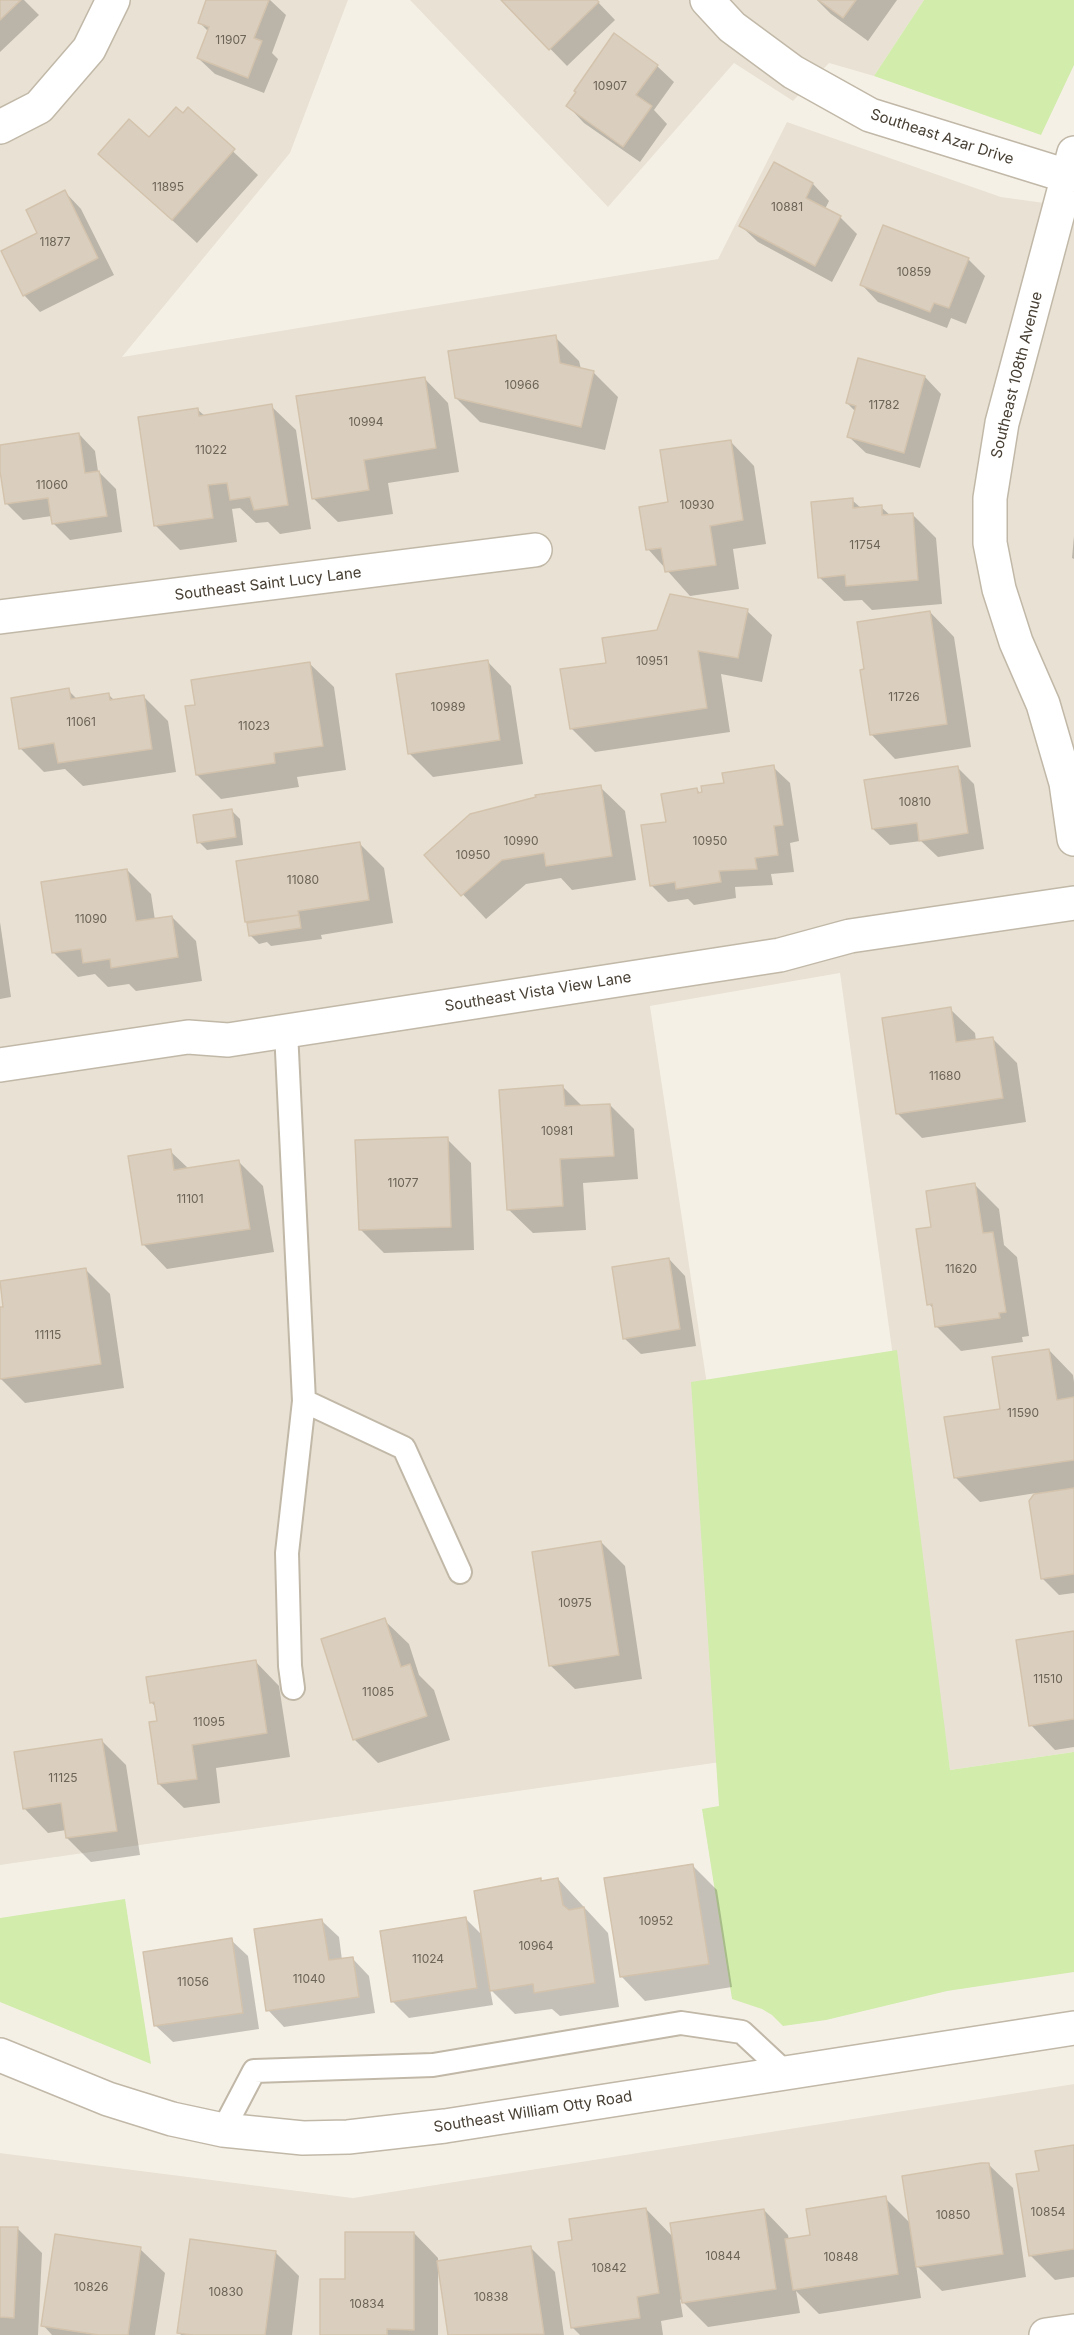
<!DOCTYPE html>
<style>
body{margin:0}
canvas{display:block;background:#f5f0e6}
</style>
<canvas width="1074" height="2335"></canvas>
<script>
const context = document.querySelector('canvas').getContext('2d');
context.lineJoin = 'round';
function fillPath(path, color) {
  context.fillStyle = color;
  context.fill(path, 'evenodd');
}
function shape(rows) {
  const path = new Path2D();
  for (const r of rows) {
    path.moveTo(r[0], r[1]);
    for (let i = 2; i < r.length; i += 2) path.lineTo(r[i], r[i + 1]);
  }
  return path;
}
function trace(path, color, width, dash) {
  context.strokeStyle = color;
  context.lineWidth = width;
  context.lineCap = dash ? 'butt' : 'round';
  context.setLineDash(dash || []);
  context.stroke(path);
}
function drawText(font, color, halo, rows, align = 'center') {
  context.font = font + ' Inter,sans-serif';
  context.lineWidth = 6;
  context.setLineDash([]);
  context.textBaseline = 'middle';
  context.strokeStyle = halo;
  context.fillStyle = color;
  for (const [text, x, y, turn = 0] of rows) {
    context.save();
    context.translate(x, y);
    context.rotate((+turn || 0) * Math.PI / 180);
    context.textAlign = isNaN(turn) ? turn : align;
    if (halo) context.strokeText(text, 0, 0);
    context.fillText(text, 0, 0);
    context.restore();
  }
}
const residential = shape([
 [0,0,348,0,290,153,122,357,718,259,787,122,1001,197,1074,207,1074,1752,950,1770,840,973,650,1006,763,1756,0,1865],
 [410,0,924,0,874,76,829,63,793,101,734,63,608,207],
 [1074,2084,1074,2335,0,2335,0,2153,353,2198]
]);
const green = shape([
 [924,0,1074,0,1074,65,1041,135,874,76],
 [897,1350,950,1770,1074,1752,1074,1972,947,1991,826,2020,783,2026,772,2015,762,2009,732,1999,702,1809,719,1806,691,1382],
 [125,1899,151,2064,0,2002,0,1918]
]);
const shadow = shape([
 [0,0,24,0,39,15,0,52],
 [208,0,270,0,286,15,272,53,278,59,264,93,215,74,198,58,208,31,199,22],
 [503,0,596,0,615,20,567,66],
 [817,0,897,0,868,41,831,14],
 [657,66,674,82,654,110,667,124,640,162,584,123,568,106],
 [188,109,258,175,197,243,100,154,149,139,183,115],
 [774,164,813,184,829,201,825,209,841,218,857,234,832,282,758,242,741,226],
 [65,192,81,209,114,275,40,312,24,295,39,234],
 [968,259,985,276,966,324,951,318,947,328,878,302,862,285],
 [555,337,579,361,581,369,593,372,618,397,605,450,480,422,456,398],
 [925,377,941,394,920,468,866,453,849,437,856,412,847,403],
 [424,378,448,403,459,472,388,483,393,514,338,522,313,498],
 [271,406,296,430,311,529,280,534,268,522,256,523,240,508,232,509,237,542,180,550,156,526,140,418,198,410,205,416],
 [79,434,95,451,98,471,116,489,122,532,70,540,53,523,52,516,23,520,6,503,0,447],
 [730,441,754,466,766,544,733,549,739,589,690,596,648,549,670,504],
 [852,500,861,508,881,507,891,516,912,514,936,538,942,604,872,610,862,600,844,601,819,577],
 [1074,536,1074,559,1072,558],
 [747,611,772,635,762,682,721,674,730,732,595,752,571,728,607,664,659,631],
 [930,612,954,637,971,747,895,759,871,734],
 [487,661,511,686,523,764,433,777,409,753],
 [309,663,334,687,346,770,297,777,299,787,221,799,197,775],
 [68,690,78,700,109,695,115,701,144,697,168,721,176,772,83,786,65,769,44,772,20,748],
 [773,767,790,783,799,841,790,843,794,872,771,874,773,885,735,887,736,898,694,905,688,899,668,902,651,885,667,823,697,790,701,794],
 [958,768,974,784,984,849,938,857,921,841,890,845,873,829],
 [600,787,625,811,636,880,572,890,561,878,526,884,486,919,426,855],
 [232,811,240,819,243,845,207,850,199,842],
 [360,844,384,868,393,923,321,935,322,939,271,946,267,942,259,944,251,936,247,922],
 [127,870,151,894,155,920,172,917,196,941,202,981,136,991,129,984,108,987,95,974,78,977,53,952],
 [0,922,11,997,0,999],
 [950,1009,975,1033,976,1041,993,1039,1017,1063,1026,1122,922,1138,898,1114],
 [563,1087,583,1107,610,1105,634,1129,638,1179,583,1183,586,1230,533,1233,508,1209],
 [447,1139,471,1163,474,1250,384,1253,360,1229],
 [170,1151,189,1169,239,1162,263,1186,274,1252,167,1269,143,1244],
 [975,1185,999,1209,1004,1245,1017,1257,1029,1336,1022,1337,1023,1342,961,1351,937,1327,934,1309,929,1304,933,1228],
 [669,1259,685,1276,696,1346,641,1354,624,1338],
 [86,1270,110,1294,124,1388,25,1403,0,1378,0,1309],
 [1049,1350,1073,1375,1074,1382,1074,1593,1059,1595,1042,1578,1031,1501,1036,1493,980,1502,955,1477,1001,1410],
 [601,1542,625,1566,642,1679,575,1689,550,1665],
 [384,1620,409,1644,419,1675,434,1690,450,1740,378,1763,354,1739],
 [1074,1633,1074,1747,1055,1750,1031,1725],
 [255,1661,279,1686,290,1757,216,1768,220,1803,184,1808,159,1784,159,1722,157,1708,151,1702],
 [102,1741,126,1765,140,1855,91,1862,67,1838,66,1830,48,1833,24,1808],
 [693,1866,717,1890,732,1987,645,2001,621,1976],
 [558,1879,608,1933,619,2007,560,2016,552,2009,515,2014,490,1989,493,2005,409,2018,392,2001,466,1919,483,1936,540,1880,542,1882],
 [322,1921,339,1937,342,1960,353,1959,369,1976,375,2013,284,2027,268,2010],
 [231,1940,248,1956,259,2029,173,2042,156,2026],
 [1074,2146,1074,2277,1055,2280,1030,2255,1040,2172],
 [988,2164,1013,2188,1026,2277,942,2291,916,2265,921,2298,819,2314,796,2291,800,2313,708,2327,680,2299,683,2317,661,2321,663,2335,580,2335,572,2327,574,2241,646,2209,673,2237,764,2210,788,2235,789,2240,812,2236,885,2198,911,2224],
 [0,2228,18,2229,42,2253,38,2335,0,2335],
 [414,2233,438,2258,438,2262,531,2248,555,2272,564,2335,450,2335,440,2269,438,2269,438,2335,321,2335,346,2280],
 [140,2249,165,2273,155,2335,52,2335,43,2325],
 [275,2252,299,2276,292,2335,181,2335,179,2332]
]);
const building = shape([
 [0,0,21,0,0,20,0,0],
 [206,0,269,0,254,38,262,41,248,78,197,58,209,27,198,23,206,0],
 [501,0,597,0,599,2,549,50,501,0],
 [818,0,856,0,843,18,818,0],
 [614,33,658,65,636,95,652,106,623,147,566,106,576,92,574,91,614,33],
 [176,107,183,113,188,107,235,149,172,220,98,154,129,119,149,137,176,107],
 [774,162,813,183,806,198,841,216,815,266,739,226,774,162],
 [65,190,98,258,23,296,1,251,37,233,26,210,65,190],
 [883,225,969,258,949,308,934,303,930,312,860,285,883,225],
 [556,335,560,363,594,371,581,427,455,398,448,351,556,335],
 [858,358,925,376,904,453,847,437,856,406,846,403,858,358],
 [425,377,436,448,364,460,369,490,312,499,296,396,425,377],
 [272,404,288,505,254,510,250,497,230,500,227,483,208,485,213,518,154,526,138,417,198,408,199,416,272,404],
 [79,433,85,473,99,471,107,516,52,524,48,498,5,504,0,471,0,445,79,433],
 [731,440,743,520,710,526,716,565,665,572,661,548,646,550,639,507,668,502,660,450,731,440],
 [853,498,853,508,882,505,882,515,913,513,918,580,846,586,845,575,818,578,811,502,853,498],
 [670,594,748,609,738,658,698,651,707,708,570,729,560,669,606,663,602,638,657,630,670,594],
 [930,611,947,724,870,735,860,670,864,669,857,622,930,611],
 [488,660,500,740,408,754,396,674,488,660],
 [310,662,323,746,274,753,275,763,196,775,185,706,195,705,191,680,310,662],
 [69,688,71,699,109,693,110,700,144,695,152,749,58,763,54,743,19,749,11,698,69,688],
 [774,765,783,825,774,826,778,855,755,858,757,869,719,871,721,882,676,889,675,882,650,886,641,825,666,822,661,794,697,788,698,793,702,792,701,786,724,783,722,773,774,765],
 [958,766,968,833,919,841,917,823,872,829,864,780,958,766],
 [601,785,612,856,546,866,544,853,502,860,461,896,424,855,470,814,536,797,535,795,601,785],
 [232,809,236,837,197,843,193,815,232,809],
 [360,842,369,900,298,911,299,915,245,922,236,861,360,842],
 [127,869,136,921,172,916,178,957,111,968,110,959,83,963,81,949,52,953,41,882,127,869],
 [299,915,301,928,249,936,247,923,299,915],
 [951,1007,956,1042,993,1037,1003,1098,896,1114,882,1018,951,1007],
 [563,1085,565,1106,610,1104,614,1156,560,1159,563,1206,507,1210,499,1090,563,1085],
 [448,1137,451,1227,359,1230,355,1140,448,1137],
 [171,1149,174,1170,239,1160,250,1229,142,1245,128,1156,171,1149],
 [975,1183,983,1233,993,1232,1006,1312,999,1313,1000,1318,935,1327,932,1304,927,1305,916,1229,931,1227,926,1191,975,1183],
 [669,1258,680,1329,623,1339,612,1267,669,1258],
 [86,1268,101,1364,0,1379,0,1307,3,1307,0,1281,86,1268],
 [1049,1349,1057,1400,1074,1397,1074,1460,954,1478,944,1417,1000,1409,992,1357,1049,1349],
 [1074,1488,1074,1574,1041,1579,1029,1501,1034,1494,1074,1488],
 [601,1541,619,1655,549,1666,532,1552,601,1541],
 [385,1618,401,1667,410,1664,427,1716,353,1740,321,1639,385,1618],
 [1074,1631,1074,1719,1029,1726,1016,1640,1074,1631],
 [256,1660,267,1733,192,1745,197,1779,158,1784,149,1722,157,1721,154,1702,150,1703,146,1677,256,1660],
 [102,1739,117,1831,66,1838,61,1803,23,1809,14,1752,102,1739],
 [693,1864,709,1964,620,1977,604,1878,693,1864],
 [541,1878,541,1881,558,1878,563,1905,569,1910,584,1907,595,1983,534,1993,533,1984,490,1991,474,1891,541,1878],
 [466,1917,477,1988,391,2002,380,1931,466,1917],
 [322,1919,329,1960,353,1957,359,1997,266,2011,254,1929,322,1919],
 [232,1938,243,2013,154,2026,143,1952,232,1938],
 [1074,2145,1074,2249,1029,2256,1016,2174,1039,2171,1035,2151,1074,2145],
 [981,2163,989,2163,1003,2254,916,2267,902,2176,981,2163],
 [886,2196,898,2274,793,2290,785,2239,810,2235,806,2209,886,2196],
 [646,2208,659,2293,637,2297,640,2318,571,2328,558,2242,572,2240,569,2219,646,2208],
 [764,2209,776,2289,682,2303,670,2223,764,2209],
 [0,2227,18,2227,14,2318,0,2317,0,2227],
 [345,2232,414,2232,414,2330,387,2329,387,2335,320,2335,320,2279,345,2279,345,2232],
 [55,2234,141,2247,128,2335,99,2335,41,2326,55,2234],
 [190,2239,276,2251,265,2335,193,2335,177,2333,190,2239],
 [531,2246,544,2334,448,2335,437,2261,531,2246]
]);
const service = shape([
 [286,1031,304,1401,404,1448,460,1572],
 [293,1688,290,1666,287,1553,304,1401],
 [223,2130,254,2071,433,2065,681,2023,742,2032,786,2073]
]);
const minor = shape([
 [707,0,732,27,793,72,870,115,1067,176],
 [0,127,39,107,89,49,113,0],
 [1074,153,1002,423,990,498,990,543,999,589,1016,642,1043,704,1066,783,1074,839],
 [0,617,535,550],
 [0,1065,188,1037,228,1040,780,955,850,936,1074,903],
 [1046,2335,1074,2331]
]);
const tertiary = shape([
 [0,2055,108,2099,172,2119,223,2130,303,2138,348,2137,445,2126,1074,2028]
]);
const numberNames = [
 ["11907",231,40],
 ["10907",610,86],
 ["11895",168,187],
 ["10881",787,207],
 ["11877",55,242],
 ["10859",914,272],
 ["10966",522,385],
 ["11782",884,405],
 ["10994",366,422],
 ["11022",211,450],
 ["11060",52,485],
 ["10930",697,505],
 ["11754",865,545],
 ["10951",652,661],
 ["11726",904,697],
 ["10989",448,707],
 ["11061",81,722],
 ["11023",254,726],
 ["10810",915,802],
 ["10990",521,841],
 ["10950",710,841],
 ["10950",473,855],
 ["11080",303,880],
 ["11090",91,919],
 ["11680",945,1076],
 ["10981",557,1131],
 ["11077",403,1183],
 ["11101",190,1199],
 ["11620",961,1269],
 ["11115",48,1335],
 ["11590",1023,1413],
 ["10975",575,1603],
 ["11510",1048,1679],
 ["11085",378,1692],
 ["11095",209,1722],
 ["11125",63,1778],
 ["10952",656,1921],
 ["10964",536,1946],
 ["11024",428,1959],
 ["11040",309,1979],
 ["11056",193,1982],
 ["10854",1048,2212],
 ["10850",953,2215],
 ["10844",723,2256],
 ["10848",841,2257],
 ["10842",609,2268],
 ["10826",91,2287],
 ["10830",226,2292],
 ["10838",491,2297],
 ["10834",367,2304]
];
const streetNames = [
 ["Southeast Azar Drive",942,137,18],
 ["Southeast 108th Avenue",1017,375,-76],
 ["Southeast Saint Lucy Lane",268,584,-7],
 ["Southeast Vista View Lane",538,992,-9],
 ["Southeast William Otty Road",533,2112,-9]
];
fillPath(residential, '#e9e2d4');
fillPath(green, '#d1ecab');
fillPath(shadow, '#0003');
fillPath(building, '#dacebe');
trace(building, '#d3c3ad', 1.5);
trace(service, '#c1b8a8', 26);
trace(minor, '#c1b8a8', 36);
trace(tertiary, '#c1b8a8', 36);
trace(service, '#fff', 22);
trace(minor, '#fff', 33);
trace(tertiary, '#fff', 33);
drawText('12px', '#6c6457', null, numberNames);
drawText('15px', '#484035', '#fff', streetNames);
</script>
